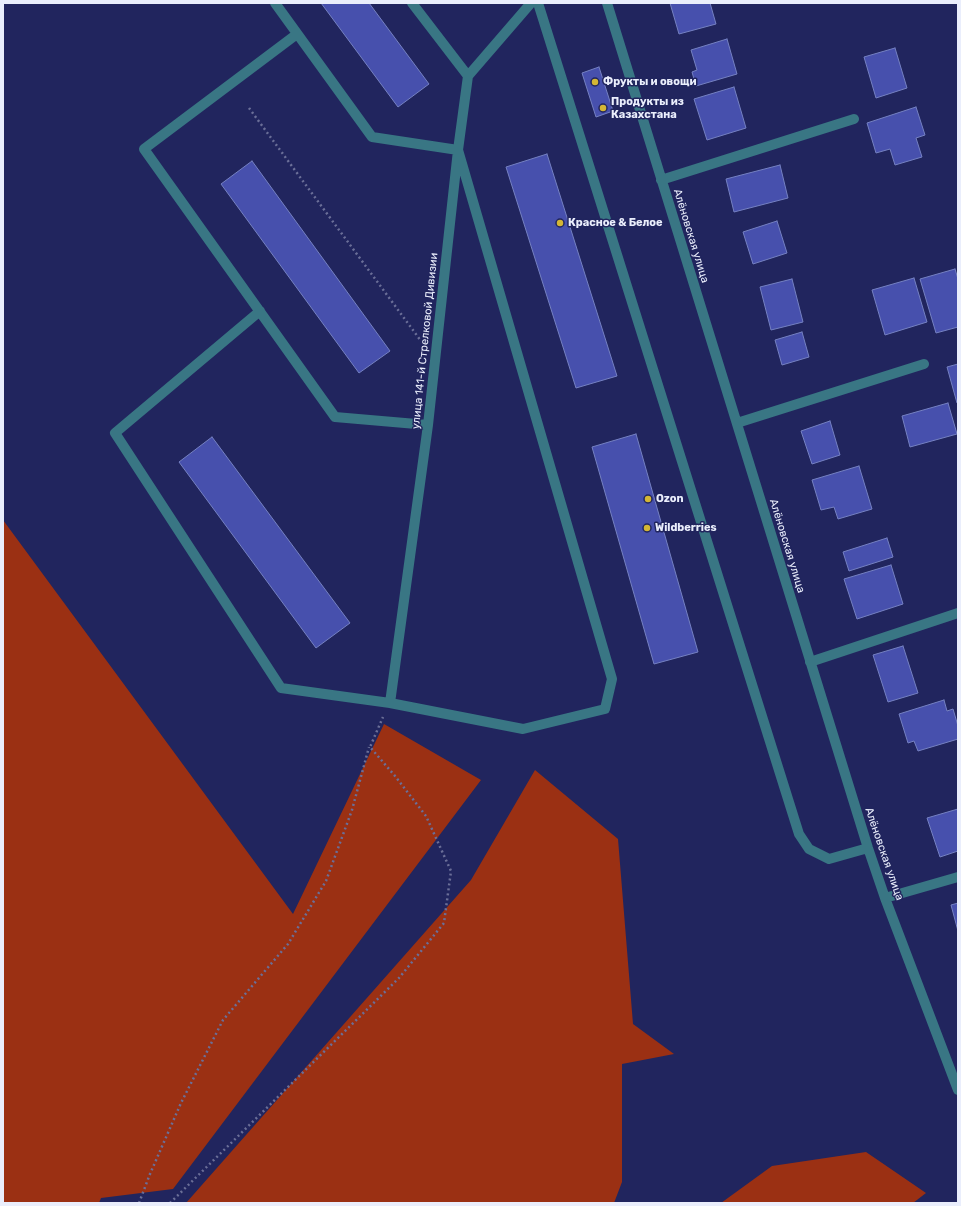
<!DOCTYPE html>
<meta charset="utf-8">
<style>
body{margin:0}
#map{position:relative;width:961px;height:1206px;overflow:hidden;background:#21255e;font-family:Rubik,sans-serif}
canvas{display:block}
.frame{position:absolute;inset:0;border:4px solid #eaeefc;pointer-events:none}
</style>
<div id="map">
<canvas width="961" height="1206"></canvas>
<div class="frame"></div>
</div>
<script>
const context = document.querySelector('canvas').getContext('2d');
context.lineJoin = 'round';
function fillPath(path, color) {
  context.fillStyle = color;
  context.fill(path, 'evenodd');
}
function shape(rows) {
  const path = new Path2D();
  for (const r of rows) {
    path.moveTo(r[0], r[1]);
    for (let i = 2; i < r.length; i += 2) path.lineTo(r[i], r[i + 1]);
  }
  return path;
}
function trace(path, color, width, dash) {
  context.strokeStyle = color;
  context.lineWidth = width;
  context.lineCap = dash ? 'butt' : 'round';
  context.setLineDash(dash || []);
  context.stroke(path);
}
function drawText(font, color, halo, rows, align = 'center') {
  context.font = font + ' Rubik,sans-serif';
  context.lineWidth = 3;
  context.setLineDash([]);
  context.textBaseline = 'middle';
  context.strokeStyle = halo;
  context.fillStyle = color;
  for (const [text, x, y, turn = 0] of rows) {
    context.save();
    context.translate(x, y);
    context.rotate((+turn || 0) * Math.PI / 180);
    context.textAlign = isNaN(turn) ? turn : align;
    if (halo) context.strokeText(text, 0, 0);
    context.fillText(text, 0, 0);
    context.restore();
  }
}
const forest = shape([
 [3,520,293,914,384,724,481,780,173,1189,101,1198,99,1203,3,1203],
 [535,770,618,839,633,1024,674,1054,622,1064,622,1182,614,1203,186,1203,471,880],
 [866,1152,926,1193,913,1203,721,1203,772,1166]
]);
const building = shape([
 [321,3,369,3,429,84,398,107,321,3],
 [670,3,710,3,716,24,679,34,670,3],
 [727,39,737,74,696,86,692,72,697,70,691,50,727,39],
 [895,48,907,88,876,98,864,57,895,48],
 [599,67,613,111,596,117,582,73,599,67],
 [734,87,746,128,707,140,694,99,734,87],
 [916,107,925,135,916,138,922,157,895,165,890,149,876,153,867,123,916,107],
 [547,154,617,376,576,388,506,167,547,154],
 [252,161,390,351,359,373,221,184,252,161],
 [780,165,788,198,734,212,726,179,780,165],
 [777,221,787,253,753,264,743,232,777,221],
 [955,269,958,279,958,327,936,333,920,279,955,269],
 [914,278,927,322,885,335,872,290,914,278],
 [792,279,803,322,771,330,760,287,792,279],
 [802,332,809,357,782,365,775,340,802,332],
 [958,364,958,403,957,403,947,367,958,364],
 [948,403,957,434,910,447,902,416,948,403],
 [830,421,840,455,812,464,801,431,830,421],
 [636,434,698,652,654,664,592,447,636,434],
 [212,437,350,623,316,648,179,462,212,437],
 [859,466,872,509,838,519,834,507,821,510,812,480,859,466],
 [887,538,893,557,849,571,843,552,887,538],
 [891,565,903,604,857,619,844,579,891,565],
 [903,646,918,693,888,702,873,655,903,646],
 [944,700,947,711,953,709,958,726,958,739,918,751,914,741,908,743,899,714,944,700],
 [958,809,958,851,940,857,927,818,958,809],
 [958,903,958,931,951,905,958,903]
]);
const path = shape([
 [249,108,421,341],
 [139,1203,150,1174,181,1103,223,1020,288,944,326,881,352,810,369,747],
 [170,1203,399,978,444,923,451,871,426,816,395,776,370,747,383,717]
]);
const minor = shape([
 [412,3,468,76],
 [538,3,799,834,809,849,829,859,868,848],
 [607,3,868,848,885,898,958,1090],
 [297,34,144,149,335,417,428,425],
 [661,180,854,119],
 [260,311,115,433,281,688,390,703,523,729,605,709,612,679,458,150,372,137,275,3],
 [737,423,924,364],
 [810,662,958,613],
 [390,703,428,425,458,150,468,76,531,3],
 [885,898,958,877]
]);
const markers = [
 [595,82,4,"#d4b635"],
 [603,108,4,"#d4b635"],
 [560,223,4,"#d4b635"],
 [648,499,4,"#d4b635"],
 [647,528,4,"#d4b635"]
];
const poiNames = [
 ["Фрукты и овощи",603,82],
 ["Продукты из",611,102],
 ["Казахстана",611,115],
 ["Красное & Белое",568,223],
 ["Ozon",656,499],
 ["Wildberries",655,528]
];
const streetNames = [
 ["Алёновская улица",691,236,73],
 ["улица 141-й Стрелковой Дивизии",425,341,-84],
 ["Алёновская улица",787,546,73],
 ["Алёновская улица",884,854,71]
];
fillPath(forest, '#9b3013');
fillPath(building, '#4750ad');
trace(building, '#7581c2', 1);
trace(path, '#6b6f98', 2.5, [2, 3]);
trace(minor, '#397684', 10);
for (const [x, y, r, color] of markers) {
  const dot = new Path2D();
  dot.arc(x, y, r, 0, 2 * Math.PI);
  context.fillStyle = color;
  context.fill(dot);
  trace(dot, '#21255e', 1.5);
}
drawText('bold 11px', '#eaeefc', '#21255e', poiNames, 'left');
drawText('11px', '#eaeefc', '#21255e', streetNames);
</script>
